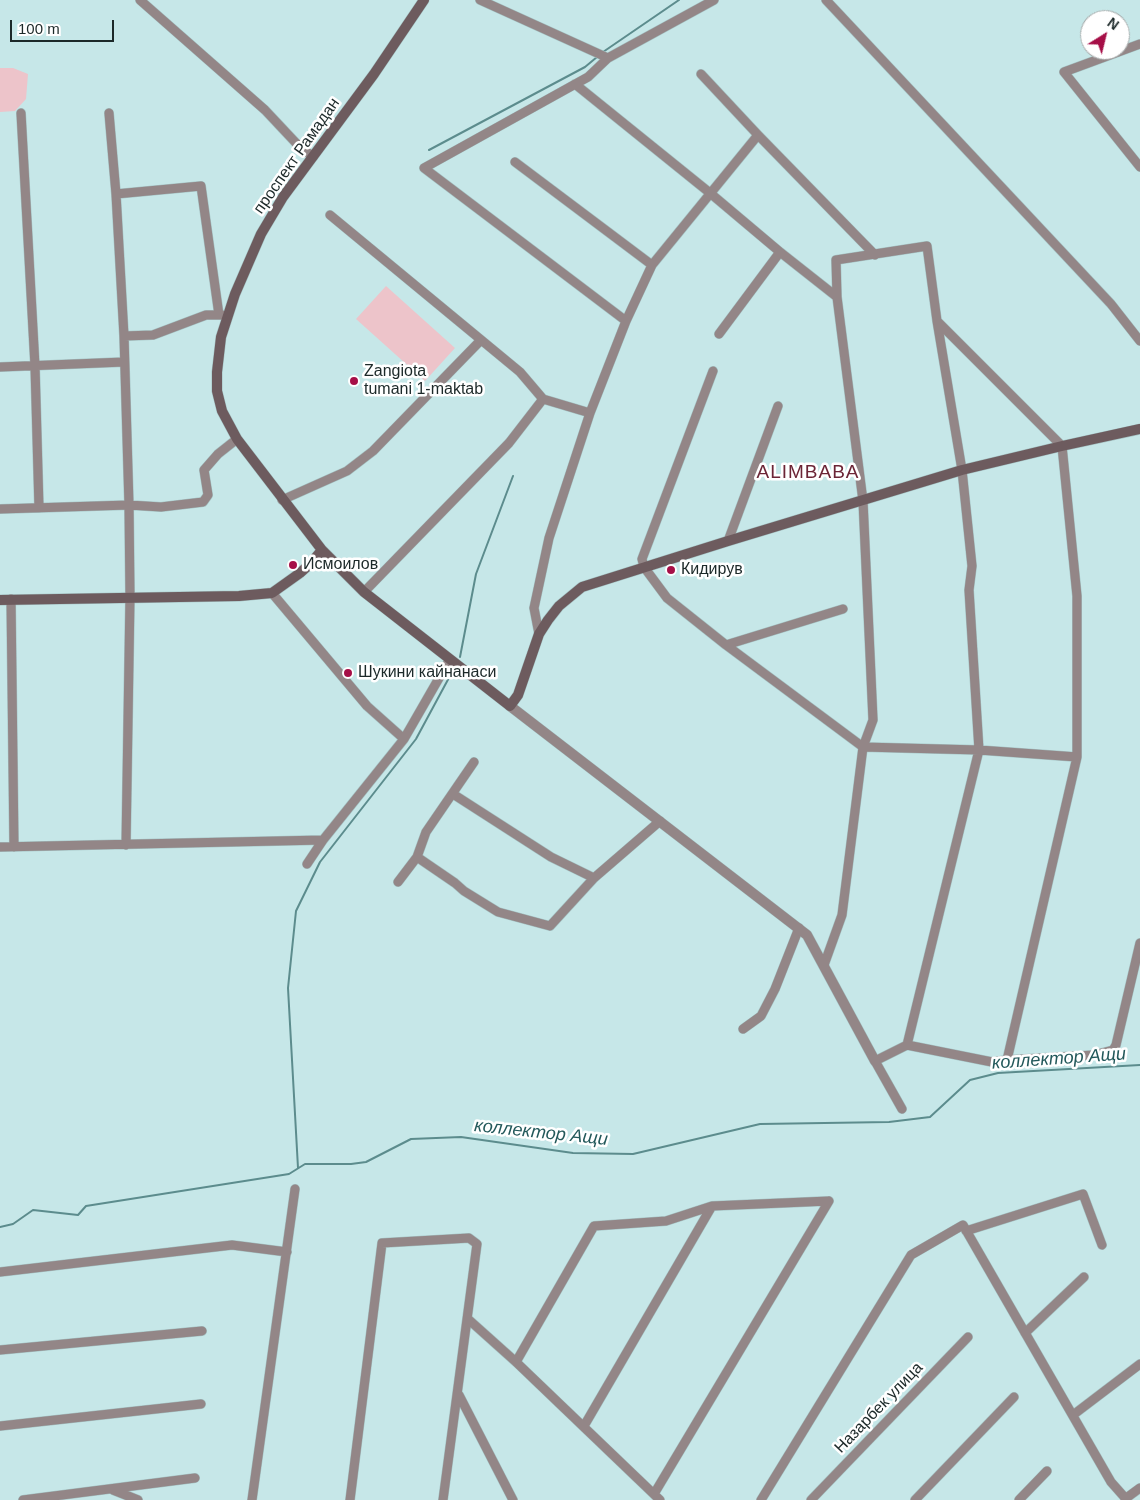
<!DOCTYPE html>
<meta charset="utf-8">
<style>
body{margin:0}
#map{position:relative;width:1140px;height:1500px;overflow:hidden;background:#c6e7e8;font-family:Arial,sans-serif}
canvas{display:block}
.north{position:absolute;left:1080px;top:10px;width:50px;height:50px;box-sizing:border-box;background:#fff;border:1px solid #a4a9a9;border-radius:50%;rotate:36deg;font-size:14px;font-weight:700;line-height:20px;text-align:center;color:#1c2929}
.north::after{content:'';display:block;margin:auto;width:18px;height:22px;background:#a60f47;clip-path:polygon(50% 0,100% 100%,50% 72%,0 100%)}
.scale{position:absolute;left:10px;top:20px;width:104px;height:22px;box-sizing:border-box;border:2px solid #1c2929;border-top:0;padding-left:6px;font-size:15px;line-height:18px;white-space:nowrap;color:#1c2929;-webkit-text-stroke:4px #fff;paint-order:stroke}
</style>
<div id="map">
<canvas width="1140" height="1500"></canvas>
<div class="north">N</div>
<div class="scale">100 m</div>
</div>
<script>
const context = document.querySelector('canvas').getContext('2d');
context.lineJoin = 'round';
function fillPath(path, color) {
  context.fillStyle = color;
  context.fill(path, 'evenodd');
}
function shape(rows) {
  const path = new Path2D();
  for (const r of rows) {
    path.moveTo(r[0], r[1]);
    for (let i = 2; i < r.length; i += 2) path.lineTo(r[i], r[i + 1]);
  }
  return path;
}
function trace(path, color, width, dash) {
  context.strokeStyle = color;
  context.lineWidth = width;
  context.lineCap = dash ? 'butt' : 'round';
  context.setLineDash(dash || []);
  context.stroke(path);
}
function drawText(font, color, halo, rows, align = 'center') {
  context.font = font + ' Arial,sans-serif';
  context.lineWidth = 5;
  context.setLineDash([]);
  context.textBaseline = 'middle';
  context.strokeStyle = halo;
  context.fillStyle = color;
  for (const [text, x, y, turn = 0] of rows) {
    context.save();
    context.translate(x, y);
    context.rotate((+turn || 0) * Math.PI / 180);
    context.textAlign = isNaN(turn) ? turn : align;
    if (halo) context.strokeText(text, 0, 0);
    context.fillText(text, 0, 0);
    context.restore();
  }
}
const green = shape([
 [0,68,13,68,28,74,26,99,15,111,0,112],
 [386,286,455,348,425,381,356,319]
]);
const stream = shape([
 [603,52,679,0],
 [429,150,585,67,597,57],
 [460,657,476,574,513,476],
 [298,1168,288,988,296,911,320,862,416,739,451,674],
 [0,1227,13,1224,33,1210,78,1215,86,1206,289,1174,305,1164,351,1164,366,1162,411,1139,461,1137,573,1153,633,1154,760,1124,889,1122,930,1117,970,1080,998,1073,1140,1065]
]);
const minor = shape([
 [140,0,265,110,296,143,313,157],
 [480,0,608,58],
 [826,0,1111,304,1140,341],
 [1140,44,1064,72,1140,167],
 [701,74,758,135,875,255],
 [575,84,710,193,780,252,837,297],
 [21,113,35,366,39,508],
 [109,113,116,194,124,336,129,505,130,597,126,845],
 [515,162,652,265],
 [116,194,201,186,219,315],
 [330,215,520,372,543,399,590,413],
 [626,321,424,168,588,77,608,58,714,0],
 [937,321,1062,446,1077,596,1077,757,1007,1060],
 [719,334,780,252],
 [124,336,153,335,206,315,222,315],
 [0,367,124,362],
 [713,371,642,559,644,567,667,598,726,645,863,747,979,750,1077,757],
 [282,500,347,471,373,451,481,340],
 [0,509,129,505,161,507,203,502,208,495,204,470,218,454,237,439],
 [728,541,778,406],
 [364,592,509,443,543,399],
 [272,593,367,706,404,739],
 [11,599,14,847],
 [539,634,534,608,549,538,590,413,626,321,652,265,758,135],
 [726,645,843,609],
 [453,794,551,857,594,878],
 [0,847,323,840],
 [417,857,455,883,464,891,498,912,550,926,594,878,660,821],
 [307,864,323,840,404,739,450,659],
 [398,882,417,857,426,832,474,762],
 [824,965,842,915,863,747,873,720,863,501,837,297,836,260,927,246,937,321,962,470,972,566,969,590,979,750,907,1045],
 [743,1029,761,1016,775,989,799,928],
 [902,1109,875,1061,907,1045,992,1062,1007,1060,1094,1055,1113,1050,1116,1045,1140,943],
 [966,1231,1083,1194,1102,1245],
 [0,1272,232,1245,287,1252],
 [468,1319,516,1362,660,1500],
 [1025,1333,1084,1277],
 [0,1350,202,1331],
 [516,1362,594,1226,666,1221,712,1206,829,1201],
 [459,1395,513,1500],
 [1073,1415,1140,1364],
 [0,1426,201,1404],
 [584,1426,712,1206],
 [113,1490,138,1500],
 [654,1494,829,1201],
 [1125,1499,1140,1488],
 [23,1500,195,1478],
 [252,1500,295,1189],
 [350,1500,382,1243,469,1238,477,1244,443,1500],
 [761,1500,911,1255,963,1225,1111,1482,1127,1500],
 [811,1500,968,1337],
 [915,1500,1014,1397],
 [1019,1500,1047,1471]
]);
const tertiary = shape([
 [510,706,807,935,875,1061]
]);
const secondary = shape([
 [424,0,374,74,283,197,261,234,235,294,221,337,217,372,217,391,222,411,237,439,322,550,364,592,510,706,518,695,539,634,548,620,559,606,582,587,728,541,962,470,1062,446,1140,429],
 [0,600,239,596,272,593,300,573,311,563,322,550]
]);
const markers = [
 [354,381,5,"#a60f47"],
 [293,565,5,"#a60f47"],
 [671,570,5,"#a60f47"],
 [348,673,5,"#a60f47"]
];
const streetNames = [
 ["проспект Рамадан",297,156,-55],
 ["Назарбек улица",879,1408,-46]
];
const poiNames = [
 ["Zangiota",364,372],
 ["tumani 1-maktab",364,390],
 ["Исмоилов",303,565],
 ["Кидирув",681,570],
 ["Шукини кайнанаси",358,673]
];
const waterNames = [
 ["коллектор Ащи",1059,1059,-4],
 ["коллектор Ащи",541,1133,6]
];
const quarterNames = [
 ["ALIMBABA",808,473]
];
fillPath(green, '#edc4ca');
trace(stream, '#5c8c8d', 2);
trace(minor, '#a4c1c2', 10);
trace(tertiary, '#a4c1c2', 11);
trace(secondary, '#a4c1c2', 11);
trace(minor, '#938687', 9);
trace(tertiary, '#938687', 10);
trace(secondary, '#6d5b5e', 10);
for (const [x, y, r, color] of markers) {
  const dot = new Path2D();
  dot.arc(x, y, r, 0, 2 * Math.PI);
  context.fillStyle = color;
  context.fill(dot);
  trace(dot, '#fff', 2);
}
drawText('16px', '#1c2929', '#fff', streetNames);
drawText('16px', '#1c2929', '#fff', poiNames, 'left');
drawText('italic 18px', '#22585a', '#fff', waterNames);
context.letterSpacing = '1px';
drawText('19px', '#6b2536', '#fff', quarterNames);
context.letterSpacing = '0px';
</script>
